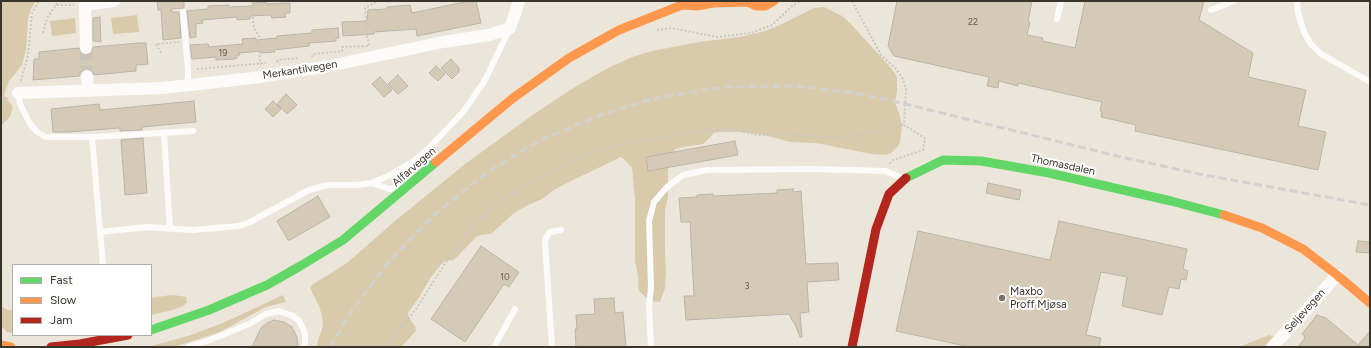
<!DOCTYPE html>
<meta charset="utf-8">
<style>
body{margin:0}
#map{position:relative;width:1371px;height:348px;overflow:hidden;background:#ece6da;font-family:Figtree,sans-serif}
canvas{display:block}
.frame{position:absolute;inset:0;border:2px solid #39342c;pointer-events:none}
.legend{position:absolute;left:12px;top:264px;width:140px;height:72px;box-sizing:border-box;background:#fff;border:1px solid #b0aeab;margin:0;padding:5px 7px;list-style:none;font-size:12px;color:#39342c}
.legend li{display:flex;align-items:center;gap:8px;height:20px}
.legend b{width:20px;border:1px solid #b0aeab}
</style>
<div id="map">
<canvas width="1371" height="348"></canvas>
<div class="frame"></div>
<ul class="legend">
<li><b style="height:5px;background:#63d668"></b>Fast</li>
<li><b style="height:5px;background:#ff974d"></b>Slow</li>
<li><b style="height:5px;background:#b3261e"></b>Jam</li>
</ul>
</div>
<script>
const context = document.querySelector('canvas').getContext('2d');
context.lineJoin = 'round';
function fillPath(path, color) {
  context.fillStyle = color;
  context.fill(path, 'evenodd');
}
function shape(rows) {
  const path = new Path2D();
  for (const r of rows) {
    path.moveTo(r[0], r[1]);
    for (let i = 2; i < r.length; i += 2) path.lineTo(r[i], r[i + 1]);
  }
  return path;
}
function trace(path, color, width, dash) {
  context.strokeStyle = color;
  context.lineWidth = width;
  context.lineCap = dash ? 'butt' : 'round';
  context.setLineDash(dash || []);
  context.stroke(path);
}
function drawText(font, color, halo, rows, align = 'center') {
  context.font = font + ' Figtree,sans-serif';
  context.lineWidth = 4;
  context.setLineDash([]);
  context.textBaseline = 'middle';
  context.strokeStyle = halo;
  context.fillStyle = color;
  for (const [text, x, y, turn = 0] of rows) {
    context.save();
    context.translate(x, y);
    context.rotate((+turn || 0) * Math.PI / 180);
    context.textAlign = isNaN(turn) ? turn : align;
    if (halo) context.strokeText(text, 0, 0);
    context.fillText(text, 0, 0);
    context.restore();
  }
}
const green = shape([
 [1,1,36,1,31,9,28,19,26,50,22,65,9,81,4,95,13,107,10,117,1,126],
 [824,7,842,16,850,23,891,68,897,77,897,92,895,102,900,116,902,126,900,142,898,146,891,153,886,155,871,154,816,143,790,142,760,134,740,132,719,132,714,133,703,144,677,148,670,155,668,160,668,196,665,211,665,251,666,272,665,288,660,302,650,301,639,291,638,286,638,276,635,261,635,199,632,168,625,160,621,157,563,185,554,190,542,199,528,205,514,213,491,234,481,235,476,237,454,260,444,261,431,277,420,296,408,313,409,318,415,326,416,331,401,347,316,347,323,326,322,316,319,306,310,288,313,284,330,274,348,262,395,221,465,164,534,114,578,85,608,68,632,57,652,51,699,42,739,37,765,31,780,25,814,8],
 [137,15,139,32,113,34,111,18],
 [75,18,76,33,52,36,50,21],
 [171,295,181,296,186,297,187,303,183,306,173,310,151,315,151,298],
 [283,295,286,302,266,307,220,332,174,347,148,347,191,335,225,322],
 [1,306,8,310,13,310,13,332,7,332,1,326],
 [1269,335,1274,337,1284,347,1239,347]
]);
const building = shape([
 [157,1,184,1,184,8,171,9,172,12,179,12,181,38,163,40,161,10,158,10,157,1],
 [469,1,476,1,481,23,417,36,416,29,374,32,374,34,343,36,342,22,367,21,368,10,387,9,387,7,410,5,412,13,469,1],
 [897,1,1032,1,1028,22,1030,22,1027,35,1043,38,1042,41,1075,48,1085,1,1204,1,1199,20,1253,53,1248,77,1306,90,1298,126,1326,132,1318,170,1135,131,1136,125,1101,117,1102,111,1100,111,1102,102,1018,83,1018,86,999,81,998,88,987,86,989,77,894,56,888,46,897,1],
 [266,2,267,4,290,3,290,13,285,13,286,17,272,18,271,15,250,16,250,19,237,20,237,17,202,20,203,23,196,24,196,37,190,38,187,11,208,9,208,6,229,5,229,7,253,6,253,3,266,2],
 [100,17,101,42,93,41,93,18,100,17],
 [338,28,339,38,336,38,336,41,309,43,309,46,274,50,275,52,261,53,261,51,239,53,240,55,237,55,237,58,234,59,216,60,216,57,192,59,190,45,208,44,209,47,243,44,242,39,256,38,256,40,277,38,277,36,312,33,312,30,338,28],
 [139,43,146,43,148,64,136,65,136,71,94,75,91,69,86,69,80,72,80,76,33,80,34,59,39,59,39,52,79,48,82,54,87,55,92,52,93,47,139,43],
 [451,59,459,68,459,72,452,79,441,68,451,59],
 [436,66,445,74,438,81,429,73,436,66],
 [398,75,408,86,398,94,388,84,398,75],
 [380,77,392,90,384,97,372,84,380,77],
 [286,94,297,105,287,114,277,104,286,94],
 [194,101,196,122,142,127,142,130,120,131,120,128,69,132,53,132,51,109,99,104,100,110,194,101],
 [273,101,281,109,273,117,265,109,273,101],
 [143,138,147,193,125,195,121,140,143,138],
 [735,141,738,155,648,171,646,157,735,141],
 [988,183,1021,190,1019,200,986,193,988,183],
 [793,189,793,192,801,191,806,264,838,263,839,280,807,282,809,312,800,313,802,337,800,337,794,322,793,322,789,314,686,320,684,296,694,296,690,222,681,222,679,198,697,197,697,195,713,194,713,196,777,193,777,190,793,189],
 [318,196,330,217,290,240,288,240,277,221,318,196],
 [1059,221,1187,249,1183,269,1188,271,1186,280,1181,279,1179,289,1169,287,1162,315,1122,306,1127,277,1101,272,1086,335,1101,338,1099,347,970,347,896,331,918,231,1050,260,1059,221],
 [1358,241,1370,242,1370,253,1356,252,1358,241],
 [481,246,519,272,509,287,504,284,465,342,431,319,481,246],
 [614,298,615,313,623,312,626,347,576,347,575,329,577,329,576,315,595,314,594,299,614,298],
 [1317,315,1326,318,1358,345,1370,331,1370,347,1298,347,1305,338,1304,338,1305,336,1302,334,1317,315],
 [274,320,284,322,292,327,297,337,298,347,252,347,261,328,267,323,274,320]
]);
const streetTunnel = shape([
 [86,48,87,76]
]);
const path = shape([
 [251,1,254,28,259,36,260,64],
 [852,1,881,55,896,69,903,79,906,89,904,125,925,138,923,150,893,160,889,164],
 [56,5,58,1],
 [657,30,671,28,717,37,751,33,772,25,792,6,800,1],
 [43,33,47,18,56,5,74,5],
 [161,53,156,44,179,42],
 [312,57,313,54,342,51,342,47,369,46,367,36,365,8,378,1],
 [277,62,278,60,298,58],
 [197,69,266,63],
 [21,81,28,56,32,13,39,1],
 [1,105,5,99,9,97],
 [6,331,13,332],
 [386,347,416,309,446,262,475,223,506,197,574,159,621,144,699,131,731,129,757,135,781,134,845,138,899,126,904,123]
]);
const lane = shape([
 [1297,1,1298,13,1304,32,1310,43,1321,54,1370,82],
 [1211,10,1234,1],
 [183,12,188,69,188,85],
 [1057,19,1061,1],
 [18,93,20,104,30,124,37,132,46,137,92,137,193,131],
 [164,134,170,229],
 [92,137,103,265],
 [372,183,389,189,401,187],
 [100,232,147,227,192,230,239,226,250,222,309,190,329,185,357,185,372,183,386,177,412,162,428,149,463,112,484,82,510,28],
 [188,347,210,340,249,324,266,314,279,311,293,316,299,321,303,328,305,334,305,342,304,347],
 [494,347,515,309],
 [552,347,545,242,546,238,550,232,561,230],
 [651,347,649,306,651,287,649,221,654,202,667,187,683,175,707,170,810,169,886,171,904,179]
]);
const street = shape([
 [86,48,85,5,114,1],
 [87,76,88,91],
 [18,93,163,88,253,78,329,66,443,42,489,35,510,28,519,1],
 [1272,347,1303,314,1337,275]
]);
const fast = shape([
 [906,178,943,160,981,161,1049,173,1171,201,1224,215],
 [151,330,209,310,267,285,302,265,343,240,436,162]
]);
const slow = shape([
 [745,1,756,6,765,6,774,1],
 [682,5,697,6,714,3,747,2],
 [436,162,513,98,569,58,619,30,682,5,689,1],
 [1224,215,1262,228,1303,249,1337,275,1370,303],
 [1,345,11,347]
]);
const jam = shape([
 [51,347,80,344,128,335],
 [852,347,876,229,889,194,906,178]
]);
const rail = shape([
 [330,347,352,310,392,258,434,215,485,174,525,149,550,136,601,115,652,99,703,90,729,87,785,86,818,88,866,95,897,102,1117,156,1199,174,1370,205]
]);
const markers = [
 [1002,298,4,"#787269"]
];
const numberNames = [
 ["22",973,22],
 ["19",223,53],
 ["10",505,277],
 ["3",747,286]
];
const streetNames = [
 ["Merkantilvegen",300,70,-9],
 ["Thomasdalen",1063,165,12],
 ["Alfarvegen",414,167,-41],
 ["Seljevegen",1305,311,-48]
];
const poiNames = [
 ["Maxbo",1010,292],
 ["Proff Mjøsa",1010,305]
];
fillPath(green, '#dacaac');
fillPath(building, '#d5cab6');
trace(building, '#b9b4ab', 1);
trace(streetTunnel, '#c8c2b7', 12, [12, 6]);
trace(path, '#c9c7c3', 2, [2, 2]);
trace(lane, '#fcfbf9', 6);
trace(street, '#fcfbf9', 12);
trace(fast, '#63d668', 9);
trace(slow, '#ff974d', 9);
trace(jam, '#b3261e', 9);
trace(rail, '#d2d1cd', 3, [8, 4]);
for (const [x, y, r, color] of markers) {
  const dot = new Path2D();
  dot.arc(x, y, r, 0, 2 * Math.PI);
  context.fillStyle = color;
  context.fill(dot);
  trace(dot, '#fff', 1.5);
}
drawText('9px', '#605a4e', null, numberNames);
drawText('11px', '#39342c', '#fff', streetNames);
drawText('11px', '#39342c', '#fff', poiNames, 'left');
</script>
